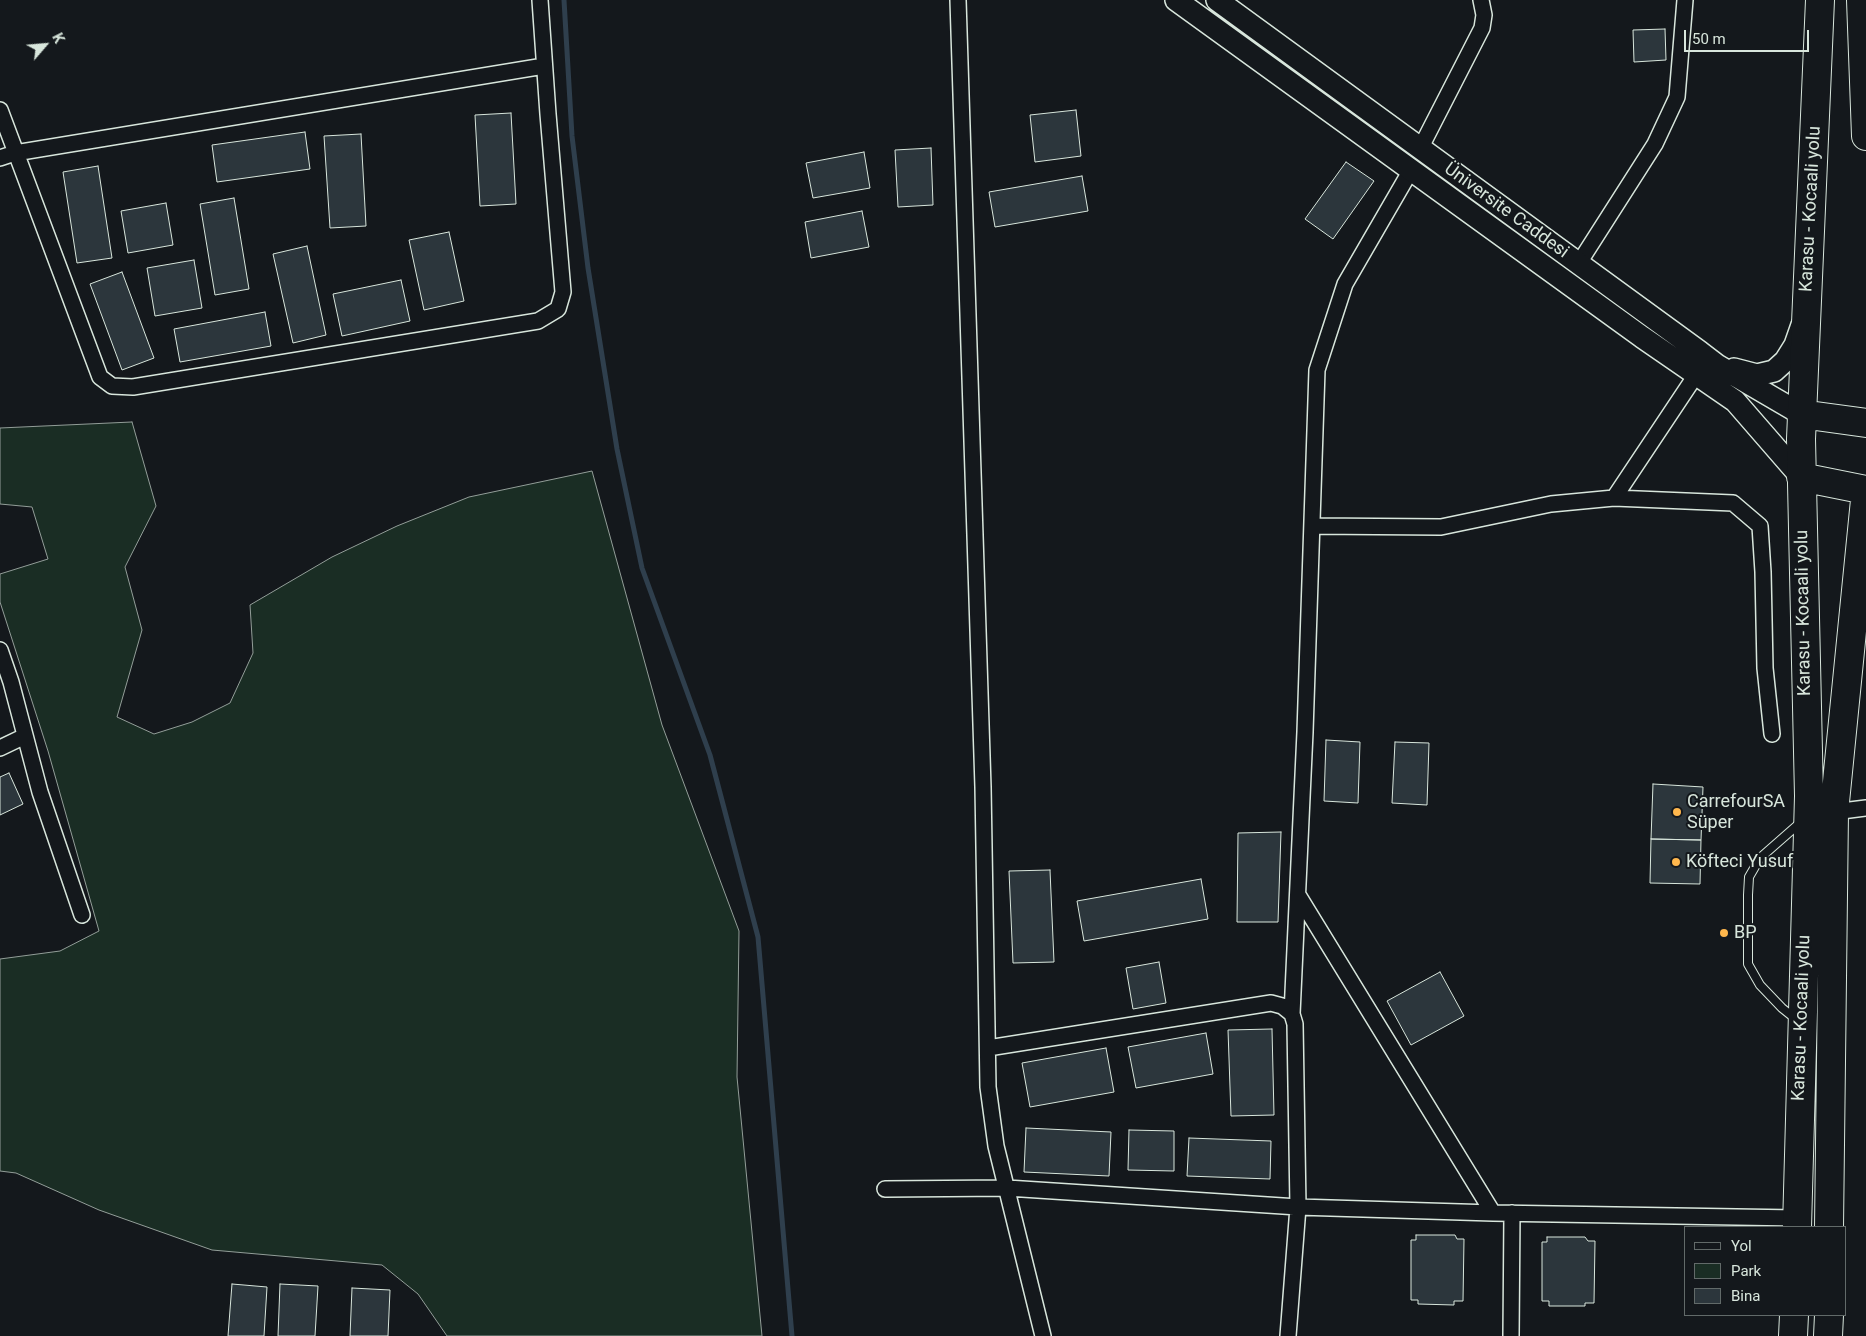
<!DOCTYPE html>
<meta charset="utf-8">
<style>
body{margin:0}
#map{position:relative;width:1866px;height:1336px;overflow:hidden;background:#14181c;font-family:Roboto,sans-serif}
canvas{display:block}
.legend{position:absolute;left:1684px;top:1226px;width:162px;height:90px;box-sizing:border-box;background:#14181c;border:1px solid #626a69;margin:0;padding:6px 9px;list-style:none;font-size:15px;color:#d8e6dc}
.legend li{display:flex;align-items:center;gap:10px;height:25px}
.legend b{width:25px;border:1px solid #626a69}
.north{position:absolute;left:20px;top:20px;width:50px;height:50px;-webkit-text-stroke:4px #14181c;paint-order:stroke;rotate:63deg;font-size:14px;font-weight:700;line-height:20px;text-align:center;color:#d8e6dc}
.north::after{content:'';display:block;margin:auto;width:18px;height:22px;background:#d8e6dc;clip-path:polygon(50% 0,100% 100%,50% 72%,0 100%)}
.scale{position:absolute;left:1684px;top:30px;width:125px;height:22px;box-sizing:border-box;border:2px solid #d8e6dc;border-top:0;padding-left:6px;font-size:15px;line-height:18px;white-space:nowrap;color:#d8e6dc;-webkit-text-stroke:4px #14181c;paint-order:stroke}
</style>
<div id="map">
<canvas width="1866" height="1336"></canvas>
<ul class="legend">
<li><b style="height:6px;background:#14181c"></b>Yol</li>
<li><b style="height:14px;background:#1a2d24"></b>Park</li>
<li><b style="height:14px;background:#2c363c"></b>Bina</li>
</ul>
<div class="north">K</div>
<div class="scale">50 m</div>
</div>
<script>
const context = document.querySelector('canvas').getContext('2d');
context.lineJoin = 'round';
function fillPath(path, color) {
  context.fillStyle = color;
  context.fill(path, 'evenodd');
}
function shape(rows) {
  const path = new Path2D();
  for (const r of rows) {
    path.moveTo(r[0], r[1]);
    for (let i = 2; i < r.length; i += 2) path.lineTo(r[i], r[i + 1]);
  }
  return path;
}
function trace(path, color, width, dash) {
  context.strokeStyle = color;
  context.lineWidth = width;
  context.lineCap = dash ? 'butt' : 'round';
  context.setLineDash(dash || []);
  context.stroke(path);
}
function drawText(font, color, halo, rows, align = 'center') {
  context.font = font + ' Roboto,sans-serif';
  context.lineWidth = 4;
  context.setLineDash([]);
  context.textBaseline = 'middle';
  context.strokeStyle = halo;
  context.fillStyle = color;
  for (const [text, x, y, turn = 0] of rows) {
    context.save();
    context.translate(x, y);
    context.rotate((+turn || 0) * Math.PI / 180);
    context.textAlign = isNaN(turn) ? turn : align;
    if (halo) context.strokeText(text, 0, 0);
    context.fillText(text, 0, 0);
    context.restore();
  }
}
const green = shape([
 [132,422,156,506,125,567,142,630,117,717,154,734,192,722,230,703,253,653,250,605,332,557,397,526,469,497,592,471,662,725,739,931,737,1077,762,1336,447,1336,418,1294,382,1265,212,1250,99,1210,16,1173,0,1171,0,959,60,951,99,931,48,751,0,602,0,574,48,559,32,507,0,504,0,428,132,422]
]);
const stream = shape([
 [564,0,572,136,588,268,617,449,642,568,710,755,758,937,792,1336]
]);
const building = shape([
 [1665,29,1666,60,1634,62,1633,30,1665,29],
 [1076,110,1081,156,1035,162,1030,115,1076,110],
 [511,113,516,204,480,206,475,115,511,113],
 [305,132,310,169,217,182,212,145,305,132],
 [361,134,366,226,330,228,324,136,361,134],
 [931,148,933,205,898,207,895,150,931,148],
 [864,152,870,188,813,198,806,163,864,152],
 [1346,162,1374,181,1333,239,1305,219,1346,162],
 [98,166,112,258,77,263,63,172,98,166],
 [1082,176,1088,211,995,227,989,192,1082,176],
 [234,198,249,289,215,295,200,204,234,198],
 [166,203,173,245,128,253,121,211,166,203],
 [862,211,869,247,811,258,805,222,862,211],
 [449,232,464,301,424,310,409,240,449,232],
 [307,246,326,335,293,343,273,254,307,246],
 [194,260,202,308,155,316,147,268,194,260],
 [122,272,154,358,122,370,90,284,122,272],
 [401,280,410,321,342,336,333,294,401,280],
 [265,312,271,346,180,362,174,329,265,312],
 [1326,740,1360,742,1358,803,1324,801,1326,740],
 [1395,742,1429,743,1427,805,1392,803,1395,742],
 [9,773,23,804,0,815,0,777,9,773],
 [1653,784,1703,787,1701,840,1651,839,1653,784],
 [1281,832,1278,922,1237,922,1238,833,1281,832],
 [1651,839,1701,840,1700,884,1650,883,1651,839],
 [1050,870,1054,962,1013,963,1009,871,1050,870],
 [1201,879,1208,919,1084,941,1077,901,1201,879],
 [1159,962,1166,1003,1133,1009,1126,968,1159,962],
 [1440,972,1464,1016,1411,1045,1387,1001,1440,972],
 [1272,1029,1274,1115,1231,1116,1228,1030,1272,1029],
 [1206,1033,1213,1074,1136,1088,1128,1047,1206,1033],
 [1106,1048,1114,1092,1030,1107,1022,1063,1106,1048],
 [1026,1128,1111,1132,1109,1176,1024,1172,1026,1128],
 [1129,1130,1174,1131,1174,1171,1128,1170,1129,1130],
 [1189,1138,1271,1141,1270,1179,1187,1176,1189,1138],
 [1416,1235,1455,1235,1457,1239,1464,1239,1463,1301,1454,1301,1454,1305,1418,1304,1418,1300,1411,1300,1411,1240,1416,1240,1416,1235],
 [1547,1237,1585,1237,1588,1241,1595,1241,1594,1303,1585,1303,1585,1306,1549,1306,1549,1301,1542,1301,1542,1242,1547,1242,1547,1237],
 [232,1284,267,1287,264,1336,228,1336,232,1284],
 [280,1284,318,1286,315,1336,278,1336,280,1284],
 [352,1288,390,1290,388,1336,350,1336,352,1288]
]);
const lane = shape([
 [1797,1020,1782,1008,1760,985,1748,964,1748,895,1749,877,1760,858,1801,822]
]);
const street = shape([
 [958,0,983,787,988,1087,996,1146,1043,1336],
 [0,110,100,377,112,386,133,387,538,321,558,309,563,292,548,114,540,0],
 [1420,149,1482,28,1484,15,1481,0],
 [0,158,15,153,544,66],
 [1579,263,1655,144,1677,97,1685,0],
 [1614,498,1696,375],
 [1312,526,1441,527,1551,504,1614,498,1733,503,1760,526,1763,572,1765,668,1772,734],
 [0,650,11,682,40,792,82,915],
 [0,748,25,736],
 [1834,812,1866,808],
 [1298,895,1493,1213],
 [1292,1014,1305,732,1317,370,1345,284,1411,170],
 [988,1048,1271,1003,1282,1006,1292,1014,1295,1024,1298,1207,1288,1336],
 [885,1189,1007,1188,1298,1207,1493,1213,1797,1218],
 [1511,1336,1512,1213]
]);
const secondary = shape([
 [1176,0,1642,337,1735,401,1801,477],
 [1217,0,1700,352,1717,365,1801,414],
 [1734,369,1757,375,1774,371,1785,361,1795,345,1802,325]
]);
const highway = shape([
 [1861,0,1866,136],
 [1801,414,1866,423],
 [1801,477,1866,490],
 [1797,1227,1809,796,1801,439,1820,0],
 [1829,1227,1834,812,1866,490],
 [1793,1336,1794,1315],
 [1828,1336,1829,1315]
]);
const markers = [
 [1677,812,5,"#ffb74d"],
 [1676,862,5,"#ffb74d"],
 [1724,933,5,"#ffb74d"]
];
const streetNames = [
 ["Karasu - Kocaali yolu",1811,209,-87],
 ["Üniversite Caddesi",1506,211,36],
 ["Karasu - Kocaali yolu",1804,613,-91],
 ["Karasu - Kocaali yolu",1802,1018,-88]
];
const poiNames = [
 ["CarrefourSA",1687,802],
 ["Süper",1687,823],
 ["Köfteci Yusuf",1686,862],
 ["BP",1734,933]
];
fillPath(green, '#1a2d24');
trace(green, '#939e99', 1);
trace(stream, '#2f3f4d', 5);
fillPath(building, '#2c363c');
trace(building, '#d8e6dc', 1);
trace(lane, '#d8e6dc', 10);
trace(street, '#d8e6dc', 18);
trace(secondary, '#d8e6dc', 24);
trace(highway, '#d8e6dc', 30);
trace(lane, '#14181c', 8);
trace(street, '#14181c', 15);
trace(secondary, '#14181c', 21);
trace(highway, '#14181c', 28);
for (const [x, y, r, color] of markers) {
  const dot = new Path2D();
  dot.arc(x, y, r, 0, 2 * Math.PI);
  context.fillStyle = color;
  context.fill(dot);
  trace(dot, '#14181c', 2);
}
drawText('18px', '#d8e6dc', '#14181c', streetNames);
drawText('18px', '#d8e6dc', '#14181c', poiNames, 'left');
</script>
